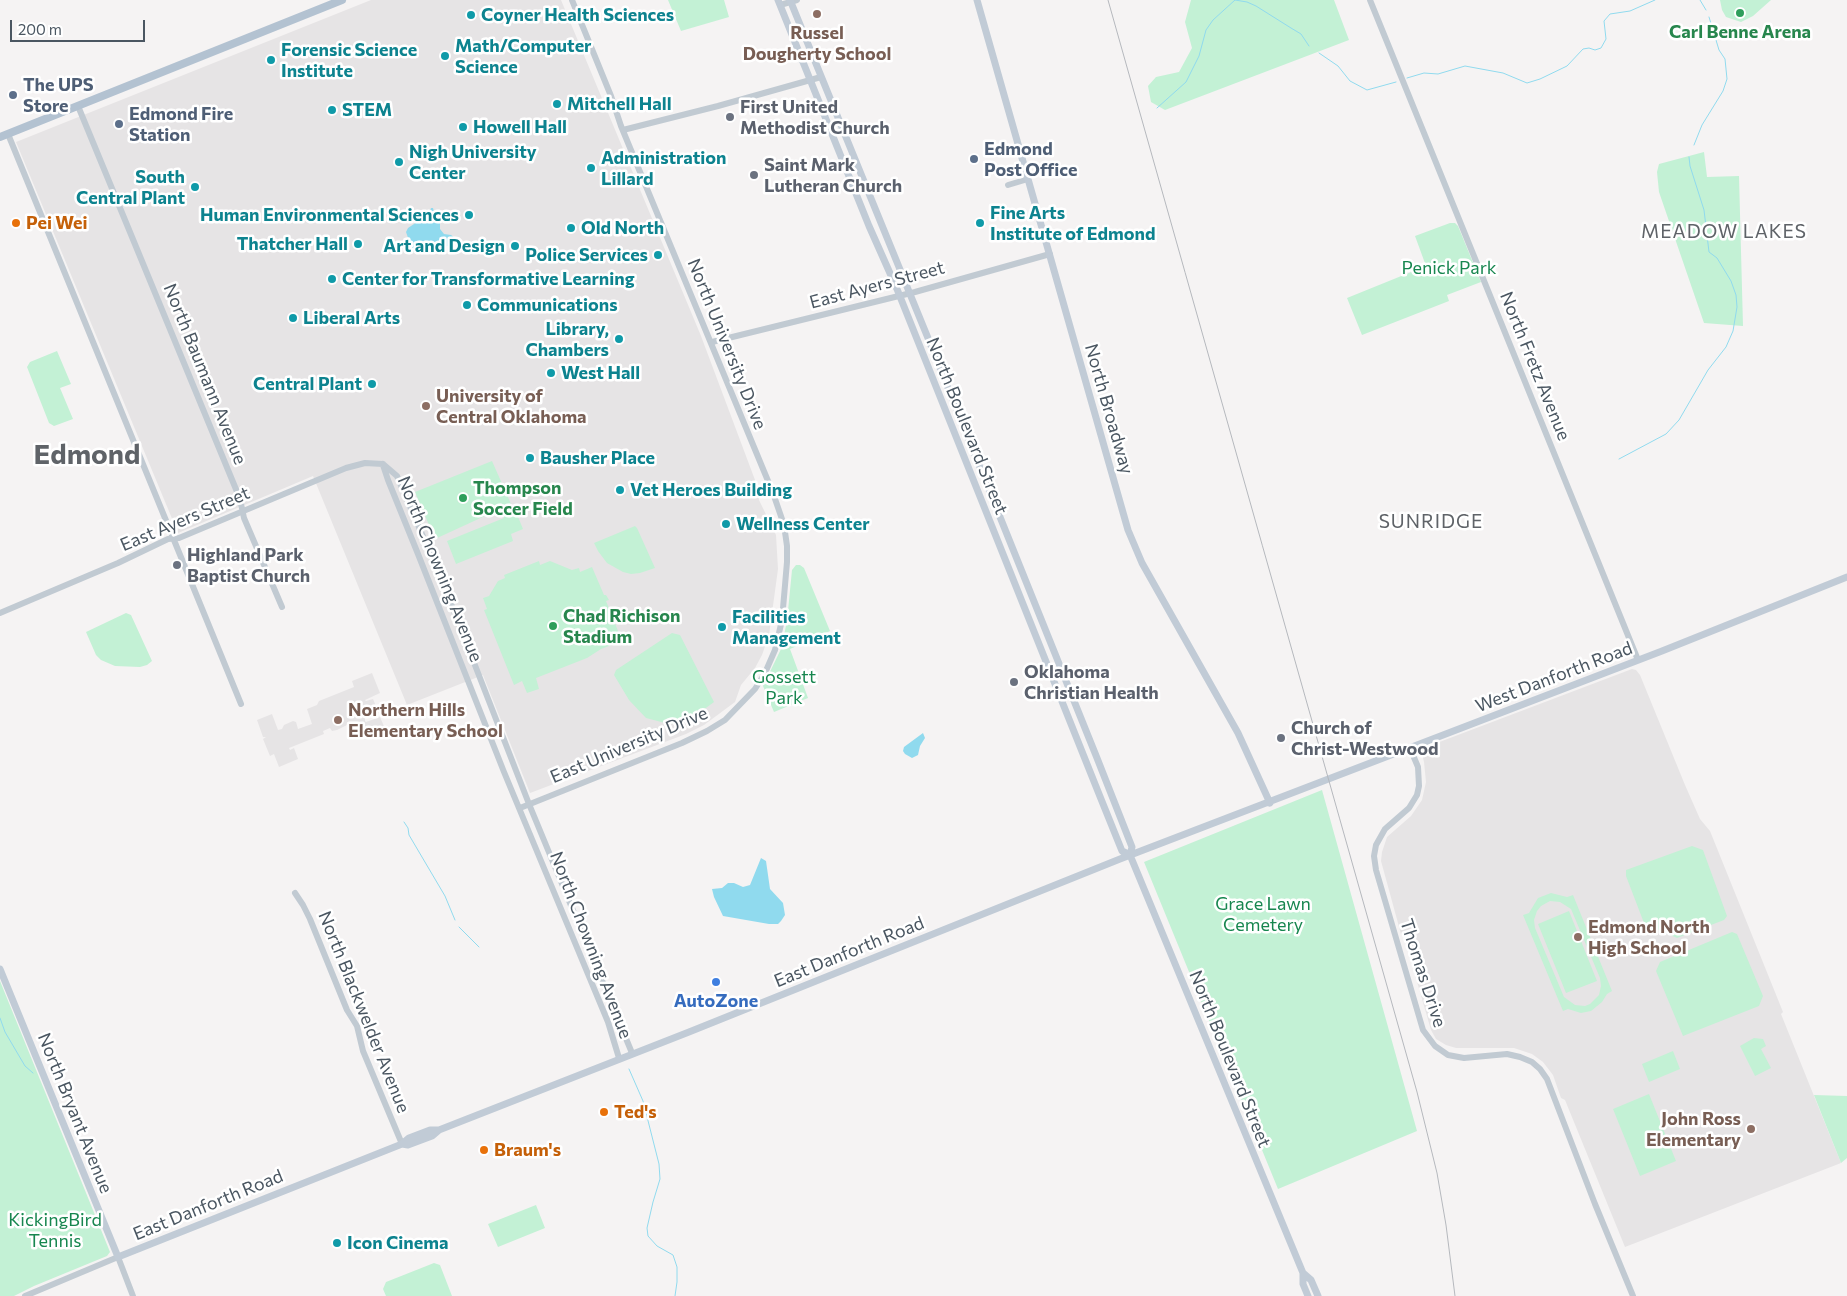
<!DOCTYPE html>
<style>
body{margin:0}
#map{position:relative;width:1847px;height:1296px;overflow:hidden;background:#f5f3f3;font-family:Commissioner,sans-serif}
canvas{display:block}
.scale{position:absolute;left:10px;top:20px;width:135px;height:22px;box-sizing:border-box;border:2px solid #4a5661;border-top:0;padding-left:6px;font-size:15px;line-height:18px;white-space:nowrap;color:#4a5661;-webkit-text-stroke:4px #fff;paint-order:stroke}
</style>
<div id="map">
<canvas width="1847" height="1296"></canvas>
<div class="scale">200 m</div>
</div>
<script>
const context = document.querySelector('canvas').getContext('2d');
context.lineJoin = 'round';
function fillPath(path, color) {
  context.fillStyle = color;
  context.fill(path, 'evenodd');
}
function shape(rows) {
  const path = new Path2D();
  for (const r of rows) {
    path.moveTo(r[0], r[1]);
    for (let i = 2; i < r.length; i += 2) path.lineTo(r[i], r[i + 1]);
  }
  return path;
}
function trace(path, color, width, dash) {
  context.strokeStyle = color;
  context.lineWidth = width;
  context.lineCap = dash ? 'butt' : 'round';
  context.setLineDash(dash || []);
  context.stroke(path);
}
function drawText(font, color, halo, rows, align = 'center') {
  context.font = font + ' Commissioner,sans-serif';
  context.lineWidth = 5;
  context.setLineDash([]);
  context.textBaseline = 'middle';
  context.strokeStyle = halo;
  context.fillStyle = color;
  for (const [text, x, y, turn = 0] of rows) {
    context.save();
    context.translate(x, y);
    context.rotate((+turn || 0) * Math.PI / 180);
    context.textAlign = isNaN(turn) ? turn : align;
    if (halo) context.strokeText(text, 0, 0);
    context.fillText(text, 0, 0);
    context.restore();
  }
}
const education = shape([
 [371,0,561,0,701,336,755,480,759,500,776,535,778,569,769,635,762,655,755,668,741,685,735,702,704,725,686,734,530,793,483,675,407,705,313,476,178,533,16,142],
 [1632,669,1636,670,1640,675,1685,785,1700,819,1710,831,1783,1012,1781,1014,1841,1163,1625,1247,1565,1100,1561,1098,1553,1075,1543,1062,1532,1054,1514,1048,1456,1048,1446,1045,1436,1039,1431,1030,1409,954,1411,950,1408,940,1401,934,1381,861,1382,852,1387,837,1411,816,1422,800,1426,782,1424,762,1421,749],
 [372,673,380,693,365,700,366,701,373,699,379,713,365,718,365,721,366,722,380,717,386,731,366,739,365,735,358,732,355,734,349,724,337,730,332,731,330,728,323,731,324,734,289,748,290,750,294,748,298,759,279,767,274,754,270,756,263,739,266,737,263,737,257,720,272,714,278,730,282,729,284,725,293,721,296,722,298,729,312,724,307,709,317,705,319,701,354,687,352,681]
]);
const green = shape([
 [668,0,724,0,729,17,681,31],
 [1191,0,1334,0,1349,40,1165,110,1151,102,1148,86,1156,77,1179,72,1192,48,1185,22],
 [1720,0,1771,0,1753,16,1741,22,1726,17,1722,10],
 [1704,152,1707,177,1739,176,1743,326,1704,323,1659,192,1657,172,1659,164],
 [1450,223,1455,223,1458,226,1481,282,1447,295,1449,301,1362,335,1347,298,1426,266,1415,236],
 [57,351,71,384,60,388,73,419,54,426,49,423,27,367,30,362],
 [492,461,511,504,435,539,415,492],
 [514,507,523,529,511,534,513,541,456,564,447,541,504,518,502,512],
 [635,526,637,528,655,568,640,573,631,574,623,572,607,563,598,551,594,543],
 [539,561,540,565,550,561,572,570,579,568,580,572,592,567,604,595,606,595,609,600,606,601,622,641,601,649,587,658,536,678,539,689,527,693,522,681,514,685,484,610,487,609,483,598,489,596,498,581,505,578,504,575],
 [796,565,800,565,804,568,830,631,790,649,808,698,774,712,763,686,781,649,787,621,792,570],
 [126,613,131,615,152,661,147,665,140,667,115,666,101,660,96,655,86,632],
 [672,633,680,635,714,702,695,716,677,724,665,723,646,718,629,700,614,675,616,670],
 [1322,790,1417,1131,1278,1189,1144,862],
 [1692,846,1703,850,1727,916,1724,920,1677,938,1644,923,1626,876,1626,870],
 [1551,893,1567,897,1573,895,1612,991,1607,994,1602,1002,1591,1011,1581,1013,1568,1009,1563,1011,1523,915,1529,913,1538,898],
 [1550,901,1560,902,1571,909,1600,978,1601,986,1599,995,1590,1004,1585,1006,1575,1005,1564,997,1535,928,1534,920,1537,911,1541,906],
 [1569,911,1597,981,1566,993,1538,924],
 [1732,932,1737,934,1763,996,1759,1006,1683,1036,1656,971,1660,962],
 [0,981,110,1252,107,1256,34,1286,14,1296,0,1296],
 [1754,1038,1763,1039,1766,1046,1761,1049,1771,1068,1755,1076,1740,1046],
 [1673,1051,1680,1069,1649,1082,1642,1064],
 [1649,1094,1676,1161,1640,1176,1613,1109],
 [1814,1095,1847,1096,1847,1158,1841,1163],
 [536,1205,545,1228,498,1247,488,1224],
 [434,1263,440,1265,452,1296,386,1296,383,1289,386,1282]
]);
const water = shape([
 [431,208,433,208,434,212,433,216,440,223,440,229,444,234,451,235,456,239,455,244,452,247,447,246,440,250,430,248,422,252,413,252,406,232,408,228,417,222,417,220,428,217],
 [923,733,925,738,920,746,918,755,912,758,905,754,903,751,904,747],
 [761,858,766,861,770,889,783,903,785,915,781,921,778,924,769,924,723,916,714,897,712,889,722,888,728,883,734,883,743,887,750,885]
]);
const stream = shape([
 [1700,0,1706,10],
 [1319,53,1338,66,1350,81,1367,90,1396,82],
 [1407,78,1424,73,1438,74,1465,66,1503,73,1527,83,1540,79,1567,66,1583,49,1589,48,1595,50,1601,48,1606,39,1604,21,1610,14,1630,11,1655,0],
 [1157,108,1186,82,1199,56,1206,30,1213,20,1235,0,1247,2,1256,6,1291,28,1301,34,1309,46],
 [1694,145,1702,125,1723,91,1727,79,1725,59,1719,50,1709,17],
 [1619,459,1666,434,1679,420,1708,370,1726,347,1733,331,1737,307,1736,295,1731,281,1717,258,1709,252,1704,210,1690,166,1689,157],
 [404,822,408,828,409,835,445,896,455,920],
 [459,927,479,947],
 [0,1018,5,1032,25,1066,33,1073],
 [629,1069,643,1101,659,1164,660,1179,653,1202,647,1228,648,1236,657,1246,673,1255,677,1267,677,1282,675,1296]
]);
const tertiary = shape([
 [1370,0,1638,660],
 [780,5,797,0],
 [78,106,240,499,244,518,282,607],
 [623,130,718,106,821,77],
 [8,134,241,704],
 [1008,185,1028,179],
 [712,342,915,292,1050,254],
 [383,464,397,476,443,583,529,804,632,1053],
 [383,465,388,480,418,554,504,772,608,1022,619,1058],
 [0,613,118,563,168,539,179,538,346,468,365,463,383,464],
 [1410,748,1418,767,1419,786,1417,795,1409,808,1385,829,1376,845,1374,856,1376,870,1423,1030,1435,1046,1448,1055,1464,1058,1507,1054,1520,1057,1532,1062,1540,1069,1547,1079,1595,1204,1633,1296],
 [520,808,682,743,707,731,725,720,755,689,765,673,775,650,782,620,787,562,787,546,784,525,773,493,621,126,611,96,572,0],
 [295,893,303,905,310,919,347,1010,357,1026,363,1051,402,1144],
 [25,1296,118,1257,133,1296]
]);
const secondary = shape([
 [778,0,869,226,897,289,1099,794,1122,851,1130,855],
 [790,0,930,343,1097,758,1132,847,1130,855,1303,1273,1303,1284,1308,1296],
 [977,0,1128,530,1142,563,1238,733,1270,803],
 [0,969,118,1257,402,1144,409,1138,430,1130,439,1130,689,1032,1120,859,1662,651,1847,577],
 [402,1144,408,1145,432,1136,439,1130],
 [1303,1273,1311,1280,1318,1296]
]);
const primary = shape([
 [0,137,342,0]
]);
const rail = shape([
 [1108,0,1417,1092,1437,1173,1446,1225,1455,1296]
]);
const markers = [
 [1740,13,5,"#2e9e5b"],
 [817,14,5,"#8d6e63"],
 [471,15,5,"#0f9aa8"],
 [445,56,5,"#0f9aa8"],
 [271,60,5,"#0f9aa8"],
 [13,95,5,"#5c6f8a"],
 [557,104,5,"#0f9aa8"],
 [332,110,5,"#0f9aa8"],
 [730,117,5,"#6b7280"],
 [119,124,5,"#5c6f8a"],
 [463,127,5,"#0f9aa8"],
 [974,159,5,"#5c6f8a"],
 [399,162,5,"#0f9aa8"],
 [591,168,5,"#0f9aa8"],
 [754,175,5,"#6b7280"],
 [195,187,5,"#0f9aa8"],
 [469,215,5,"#0f9aa8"],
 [16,223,5,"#e8710a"],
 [980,223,5,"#0f9aa8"],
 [571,228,5,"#0f9aa8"],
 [358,244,5,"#0f9aa8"],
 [515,246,5,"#0f9aa8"],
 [658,255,5,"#0f9aa8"],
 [332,279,5,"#0f9aa8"],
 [467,305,5,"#0f9aa8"],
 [293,318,5,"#0f9aa8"],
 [619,339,5,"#0f9aa8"],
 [551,373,5,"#0f9aa8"],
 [372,384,5,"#0f9aa8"],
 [426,406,5,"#8d6e63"],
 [530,458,5,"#0f9aa8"],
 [620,490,5,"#0f9aa8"],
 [463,498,5,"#2e9e5b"],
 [726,524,5,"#0f9aa8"],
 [177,565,5,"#6b7280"],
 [553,626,5,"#2e9e5b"],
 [722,627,5,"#0f9aa8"],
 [1014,682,5,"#6b7280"],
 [338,720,5,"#8d6e63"],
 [1281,738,5,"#6b7280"],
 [1578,937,5,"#8d6e63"],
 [716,982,5,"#3f7fe0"],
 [604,1112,5,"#e8710a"],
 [1751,1129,5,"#8d6e63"],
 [484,1150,5,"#e8710a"],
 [337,1243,5,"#0f9aa8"]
];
const cultureNames = [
 ["Coyner Health Sciences",481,15],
 ["Math/Computer",455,46],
 ["Science",455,67],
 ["Forensic Science",281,50],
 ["Institute",281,71],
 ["Mitchell Hall",567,104],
 ["STEM",342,110],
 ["Howell Hall",473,127],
 ["Nigh University",409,152],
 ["Center",409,173],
 ["Administration",601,158],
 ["Lillard",601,179],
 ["South",185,177,"right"],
 ["Central Plant",185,198,"right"],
 ["Fine Arts",990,213],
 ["Institute of Edmond",990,234],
 ["Human Environmental Sciences",459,215,"right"],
 ["Old North",581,228],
 ["Thatcher Hall",348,244,"right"],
 ["Art and Design",505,246,"right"],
 ["Police Services",648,255,"right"],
 ["Center for Transformative Learning",342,279],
 ["Communications",477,305],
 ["Liberal Arts",303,318],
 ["Library,",609,329,"right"],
 ["Chambers",609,350,"right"],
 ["West Hall",561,373],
 ["Central Plant",362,384,"right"],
 ["Bausher Place",540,458],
 ["Vet Heroes Building",630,490],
 ["Wellness Center",736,524],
 ["Facilities",732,617],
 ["Management",732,638],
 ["Icon Cinema",347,1243]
];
const leisureNames = [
 ["Carl Benne Arena",1740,32,"center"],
 ["Thompson",473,488],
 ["Soccer Field",473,509],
 ["Chad Richison",563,616],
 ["Stadium",563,637]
];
const educationNames = [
 ["Russel",817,33,"center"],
 ["Dougherty School",817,54,"center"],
 ["University of",436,396],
 ["Central Oklahoma",436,417],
 ["Northern Hills",348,710],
 ["Elementary School",348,731],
 ["Edmond North",1588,927],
 ["High School",1588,948],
 ["John Ross",1741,1119,"right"],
 ["Elementary",1741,1140,"right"]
];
const serviceNames = [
 ["The UPS",23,85],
 ["Store",23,106],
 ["Edmond Fire",129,114],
 ["Station",129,135],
 ["Edmond",984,149],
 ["Post Office",984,170]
];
const worshipNames = [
 ["First United",740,107],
 ["Methodist Church",740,128],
 ["Saint Mark",764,165],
 ["Lutheran Church",764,186],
 ["Highland Park",187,555],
 ["Baptist Church",187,576],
 ["Oklahoma",1024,672],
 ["Christian Health",1024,693],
 ["Church of",1291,728],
 ["Christ-Westwood",1291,749]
];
const foodNames = [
 ["Pei Wei",26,223],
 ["Ted's",614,1112],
 ["Braum's",494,1150]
];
const parkNames = [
 ["Penick Park",1449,268],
 ["Gossett",784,677],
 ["Park",784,698],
 ["Grace Lawn",1263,904],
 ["Cemetery",1263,925],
 ["KickingBird",55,1220],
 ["Tennis",55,1241]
];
const streetNames = [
 ["East Ayers Street",877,285,-15],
 ["North University Drive",727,344,68],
 ["North Fretz Avenue",1535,366,68],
 ["North Baumann Avenue",205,374,68],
 ["North Broadway",1109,409,74],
 ["North Boulevard Street",967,426,68],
 ["East Ayers Street",185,519,-23],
 ["North Chowning Avenue",440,569,68],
 ["West Danforth Road",1554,677,-21],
 ["East University Drive",629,745,-23],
 ["North Chowning Avenue",591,945,69],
 ["East Danforth Road",849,952,-22],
 ["Thomas Drive",1423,973,72],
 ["North Blackwelder Avenue",364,1012,68],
 ["North Boulevard Street",1230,1059,68],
 ["North Bryant Avenue",75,1113,68],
 ["East Danforth Road",208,1205,-22]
];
const shopNames = [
 ["AutoZone",716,1001]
];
const neighbourhoodNames = [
 ["MEADOW LAKES",1724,232],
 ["SUNRIDGE",1431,522]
];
const townNames = [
 ["Edmond",87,455]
];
fillPath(education, '#e6e4e5');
fillPath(green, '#c3f1d5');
fillPath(water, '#90daee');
trace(stream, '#90daee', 1);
trace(tertiary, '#c1cad2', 6);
trace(secondary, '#c1cbd6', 7);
trace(primary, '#b3c2d1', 8);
trace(rail, '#b5b8bd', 1);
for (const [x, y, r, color] of markers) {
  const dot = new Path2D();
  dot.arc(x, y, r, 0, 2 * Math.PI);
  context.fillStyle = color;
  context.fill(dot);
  trace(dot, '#fff', 2);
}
drawText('bold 18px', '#0d838f', '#fff', cultureNames, 'left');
drawText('bold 18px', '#27864d', '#fff', leisureNames, 'left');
drawText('bold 18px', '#785e54', '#fff', educationNames, 'left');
drawText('bold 18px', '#4e5e75', '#fff', serviceNames, 'left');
drawText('bold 18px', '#5b616d', '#fff', worshipNames, 'left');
drawText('bold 18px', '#c56008', '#fff', foodNames, 'left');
drawText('18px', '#17864f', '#fff', parkNames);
drawText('18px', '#4a5661', '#fff', streetNames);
drawText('bold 18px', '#366cbe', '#fff', shopNames);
context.letterSpacing = '1px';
drawText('19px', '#5f6368', '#fff', neighbourhoodNames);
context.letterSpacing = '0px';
drawText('bold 28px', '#5f6368', '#fff', townNames);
</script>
